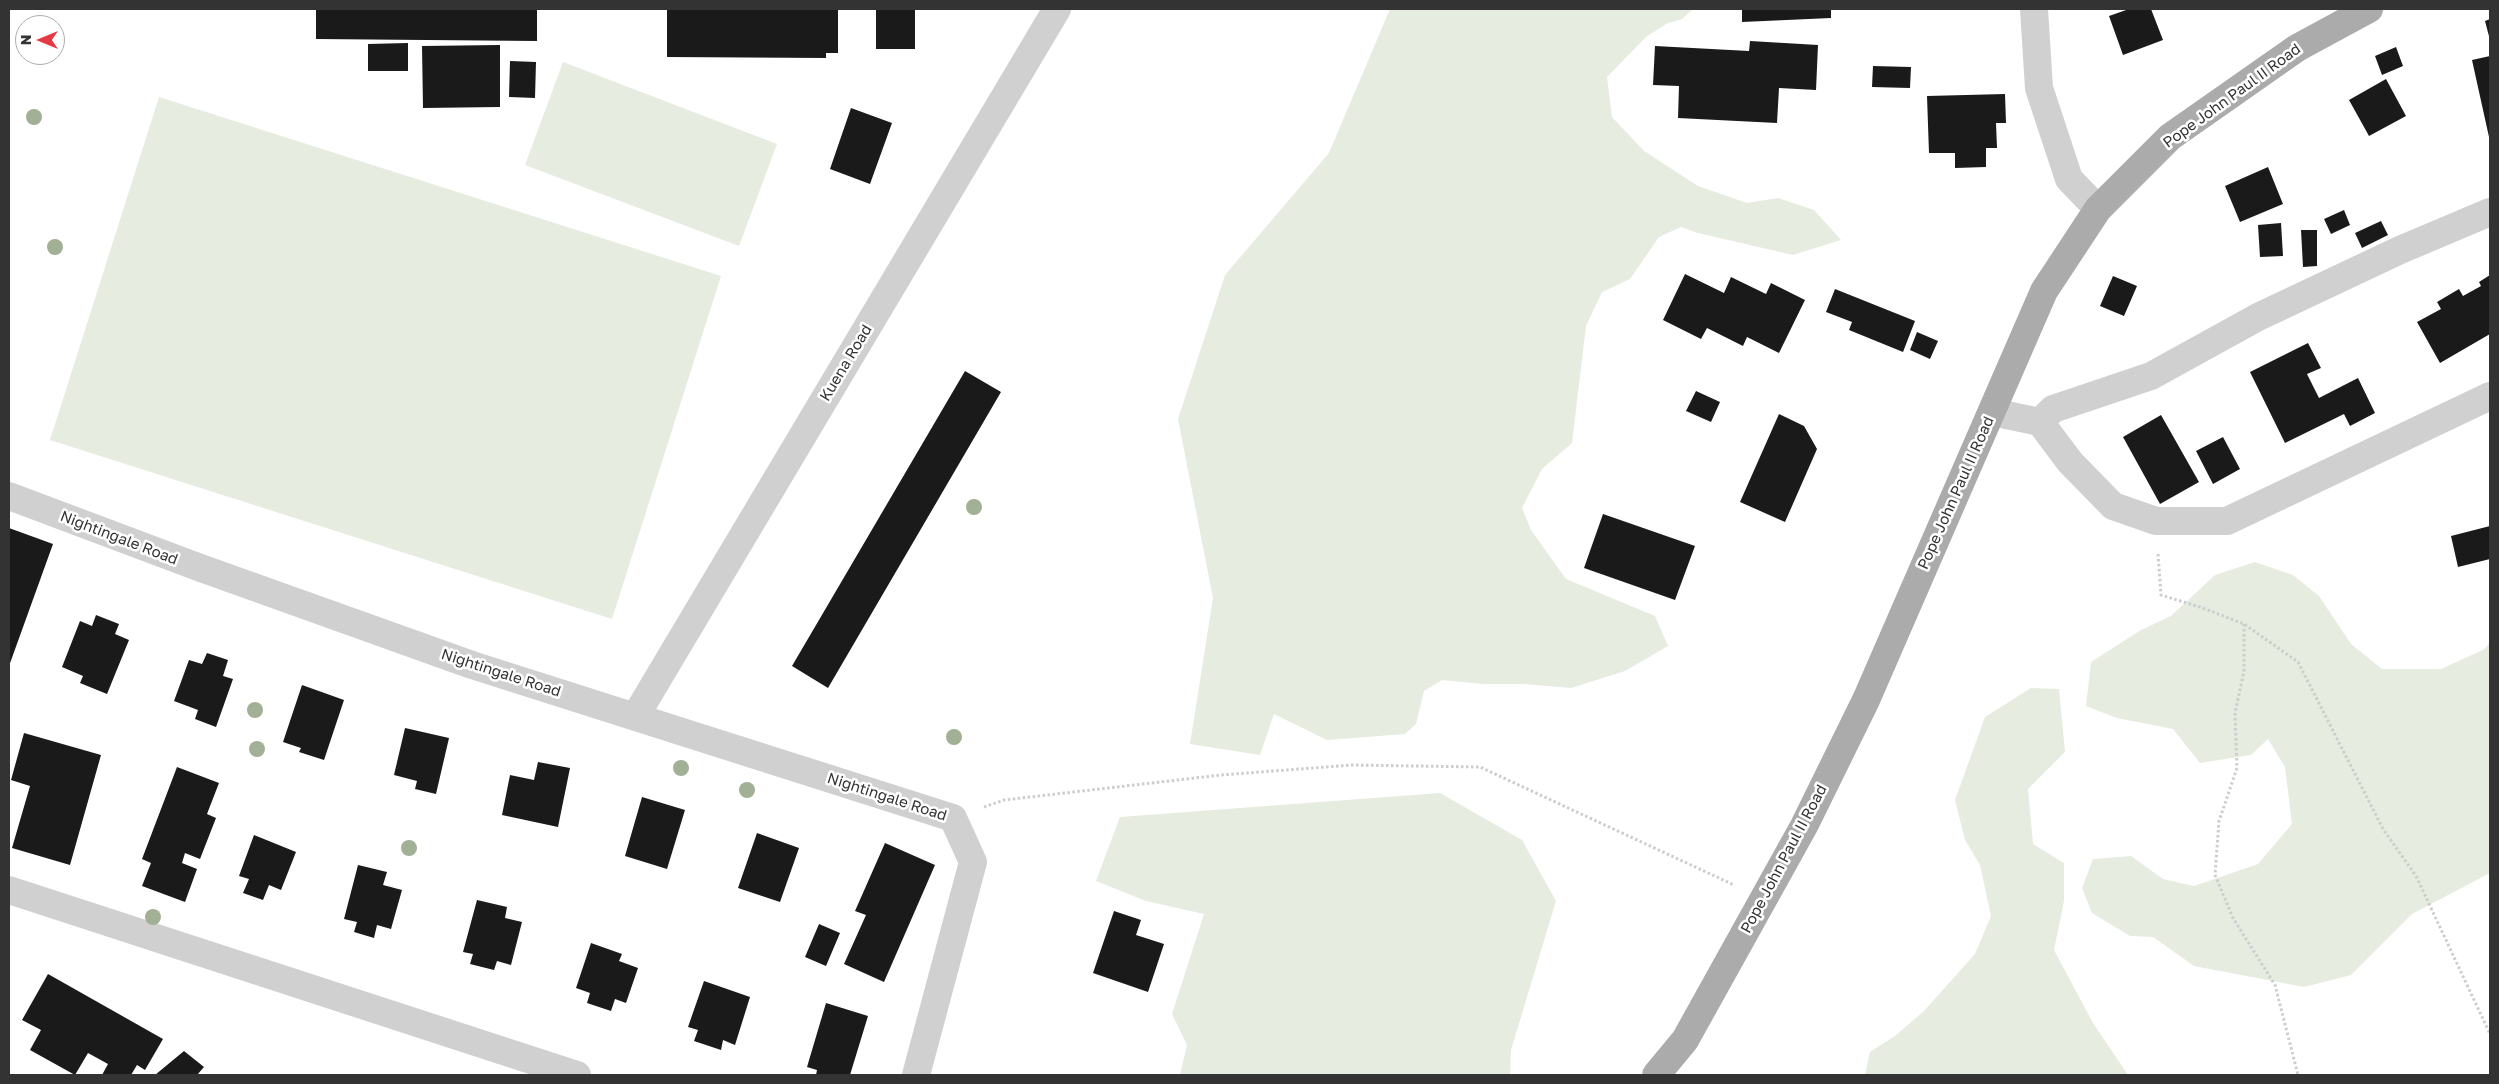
<!DOCTYPE html>
<style>
body{margin:0}
#map{position:relative;width:2499px;height:1084px;overflow:hidden;background:#fff;font-family:"Golos Text",sans-serif}
canvas{display:block}
.frame{position:absolute;inset:0;border:10px solid #333;pointer-events:none}
.north{position:absolute;left:15px;top:15px;width:50px;height:50px;box-sizing:border-box;background:#fff;border:1px solid #adadad;border-radius:50%;rotate:270deg;font-size:14px;font-weight:700;line-height:20px;text-align:center;color:#333}
.north::after{content:'';display:block;margin:auto;width:18px;height:22px;background:#e63946;clip-path:polygon(50% 0,100% 100%,50% 72%,0 100%)}
</style>
<div id="map">
<canvas width="2499" height="1084"></canvas>
<div class="frame"></div>
<div class="north">N</div>
</div>
<script>
const context = document.querySelector('canvas').getContext('2d');
context.lineJoin = 'round';
function fillPath(path, color) {
  context.fillStyle = color;
  context.fill(path, 'evenodd');
}
function shape(rows) {
  const path = new Path2D();
  for (const r of rows) {
    path.moveTo(r[0], r[1]);
    for (let i = 2; i < r.length; i += 2) path.lineTo(r[i], r[i + 1]);
  }
  return path;
}
function trace(path, color, width, dash) {
  context.strokeStyle = color;
  context.lineWidth = width;
  context.lineCap = dash ? 'butt' : 'round';
  context.setLineDash(dash || []);
  context.stroke(path);
}
function drawText(font, color, halo, rows, align = 'center') {
  context.font = font + ' "Golos Text",sans-serif';
  context.lineWidth = 5;
  context.setLineDash([]);
  context.textBaseline = 'middle';
  context.strokeStyle = halo;
  context.fillStyle = color;
  for (const [text, x, y, turn = 0] of rows) {
    context.save();
    context.translate(x, y);
    context.rotate((+turn || 0) * Math.PI / 180);
    context.textAlign = isNaN(turn) ? turn : align;
    if (halo) context.strokeText(text, 0, 0);
    context.fillText(text, 0, 0);
    context.restore();
  }
}
const green = shape([
 [1390,9,1693,9,1682,19,1668,23,1647,36,1607,77,1612,117,1644,151,1698,186,1747,203,1778,198,1814,210,1841,240,1793,255,1698,233,1681,227,1659,237,1630,279,1602,292,1586,326,1572,443,1542,469,1522,508,1531,530,1566,579,1655,616,1668,646,1625,671,1571,688,1525,684,1483,684,1442,680,1424,691,1416,724,1405,734,1327,740,1274,714,1260,755,1190,744,1213,598,1178,419,1225,275,1329,153],
 [563,62,777,144,739,246,525,165],
 [159,97,721,276,612,619,50,440],
 [2255,562,2293,575,2319,596,2351,644,2382,669,2441,669,2483,650,2490,643,2490,873,2412,914,2351,975,2304,987,2194,966,2153,937,2130,936,2092,913,2082,888,2093,859,2131,856,2163,879,2194,886,2258,864,2292,824,2285,767,2268,739,2251,755,2200,763,2173,729,2117,718,2086,706,2091,662,2141,630,2171,616,2215,575],
 [2031,688,2059,689,2065,752,2028,789,2033,844,2064,863,2064,901,2054,950,2093,1023,2128,1075,1865,1075,1870,1052,1895,1036,1924,1011,1975,954,1991,916,1980,865,1965,840,1955,800,1985,717],
 [1440,793,1522,840,1556,901,1511,1050,1510,1075,1180,1075,1187,1045,1172,1014,1204,914,1146,901,1096,881,1120,817]
]);
const building = shape([
 [316,9,537,9,537,41,316,39],
 [667,9,838,9,838,53,826,53,826,58,667,57],
 [876,9,915,9,915,49,876,49],
 [1742,9,1831,9,1831,18,1742,22],
 [2129,9,2151,9,2163,40,2123,55,2109,16],
 [2490,19,2490,40,2485,21],
 [1750,41,1818,45,1816,90,1779,88,1777,123,1678,118,1679,86,1653,85,1655,46,1749,51],
 [408,43,408,71,368,71,368,44],
 [500,45,500,107,423,108,422,46],
 [2396,47,2403,66,2382,75,2375,56],
 [2490,56,2490,137,2489,137,2472,60],
 [510,61,536,62,535,98,509,97],
 [1873,66,1911,67,1910,88,1872,87],
 [2386,79,2406,116,2369,136,2349,100],
 [2005,94,2006,123,1996,123,1997,148,1986,148,1986,167,1955,168,1955,153,1929,153,1927,96],
 [851,108,892,123,870,184,830,169],
 [2268,167,2283,204,2240,222,2225,186],
 [2344,210,2350,225,2331,234,2324,219],
 [2381,221,2388,235,2362,248,2355,233],
 [2281,223,2283,256,2260,257,2258,225],
 [2301,230,2317,230,2317,266,2303,267],
 [1685,274,1724,293,1731,277,1766,294,1771,283,1805,300,1779,353,1747,337,1743,346,1707,328,1701,339,1663,320],
 [2490,275,2490,334,2440,363,2417,322,2441,309,2437,302,2459,289,2463,296,2481,286,2479,282],
 [2113,276,2137,286,2124,316,2100,306],
 [1835,289,1915,321,1903,352,1849,330,1852,322,1826,312],
 [1917,332,1938,341,1930,359,1910,350],
 [2308,343,2321,368,2307,374,2319,398,2358,378,2375,413,2350,426,2344,414,2285,443,2250,372],
 [965,371,1001,392,828,688,792,666],
 [1696,391,1720,402,1711,422,1686,411],
 [1779,414,1804,426,1817,449,1785,522,1740,502],
 [2161,415,2199,482,2160,504,2123,437],
 [2223,437,2240,469,2213,484,2196,451],
 [1603,514,1695,546,1675,600,1584,568],
 [2490,526,2490,559,2458,567,2451,536],
 [9,528,53,544,9,666],
 [96,615,119,624,115,634,129,640,107,694,80,683,83,676,62,667,80,621,92,626],
 [207,653,228,660,223,676,233,679,216,727,195,719,198,710,174,701,189,660,202,664],
 [302,685,344,700,324,760,299,752,301,748,283,742],
 [405,728,449,738,436,794,415,789,417,781,394,775],
 [24,733,101,755,70,865,12,848,30,786,11,780],
 [538,762,570,768,558,827,502,815,510,775,534,780],
 [177,767,219,783,207,814,216,818,200,859,185,853,182,863,197,869,185,902,142,886,151,863,142,859],
 [642,797,685,810,667,869,625,856],
 [757,833,799,848,780,902,738,888],
 [254,835,296,852,281,890,269,885,263,900,243,893,249,879,239,876],
 [885,843,935,865,884,982,844,964,866,915,855,911],
 [358,865,387,872,383,885,402,890,391,929,377,925,374,938,354,932,357,922,344,919],
 [477,900,507,907,505,918,522,922,511,965,497,961,494,970,470,964,473,954,463,952],
 [1114,911,1141,920,1136,935,1164,944,1148,992,1093,973],
 [819,924,840,933,826,966,805,957],
 [591,943,622,954,619,961,638,968,626,1003,615,999,611,1011,587,1003,590,993,576,988],
 [48,974,163,1039,145,1070,137,1065,131,1075,102,1075,108,1064,88,1053,75,1075,30,1050,41,1030,22,1020],
 [704,981,750,997,735,1045,723,1040,721,1050,694,1041,698,1030,688,1027],
 [826,1003,868,1016,850,1075,816,1075,817,1070,807,1067],
 [184,1051,204,1067,197,1075,155,1075]
]);
const path = shape([
 [2158,554,2161,595,2200,607,2244,624,2298,662,2383,829,2416,876,2490,1034],
 [2244,624,2244,671,2235,713,2237,768,2219,821,2215,875,2233,918,2275,985,2298,1075],
 [984,807,1004,800,1221,775,1352,765,1480,767,1734,885]
]);
const minor = shape([
 [2034,9,2039,88,2069,179,2098,209],
 [1992,412,2040,422,2053,409,2151,376,2258,317,2400,250,2490,212],
 [2040,422,2070,462,2113,506,2156,521,2227,521,2490,396],
 [9,496,198,567,472,665,953,818,973,862,916,1075],
 [635,717,1057,9],
 [9,890,577,1075]
]);
const major = shape([
 [1656,1075,1685,1040,1804,826,1866,700,2044,291,2098,209,2170,137,2297,48,2369,9]
]);
const trees = [
 [34,117],
 [55,247],
 [974,507],
 [255,710],
 [954,737],
 [257,749],
 [681,768],
 [747,790],
 [409,848],
 [153,917]
];
const streetNames = [
 ["Pope John Paul II Road",2232,96,-36],
 ["Kuena Road",846,363,-59],
 ["Pope John Paul II Road",1956,493,-66],
 ["Nightingale Road",119,538,21],
 ["Nightingale Road",501,673,18],
 ["Nightingale Road",887,797,18],
 ["Pope John Paul II Road",1784,859,-62]
];
fillPath(green, '#e6ecdf');
fillPath(building, '#1a1a1a');
trace(path, '#cdcdcd', 3, [2.5, 2.5]);
trace(minor, '#d0d0d0', 28);
trace(major, '#ababab', 28);
context.fillStyle = '#a2b095';
for (const [x, y] of trees) {
  context.beginPath();
  context.arc(x, y, 8, 0, 2 * Math.PI);
  context.fill();
}
drawText('15px', '#333', '#fff', streetNames);
</script>
